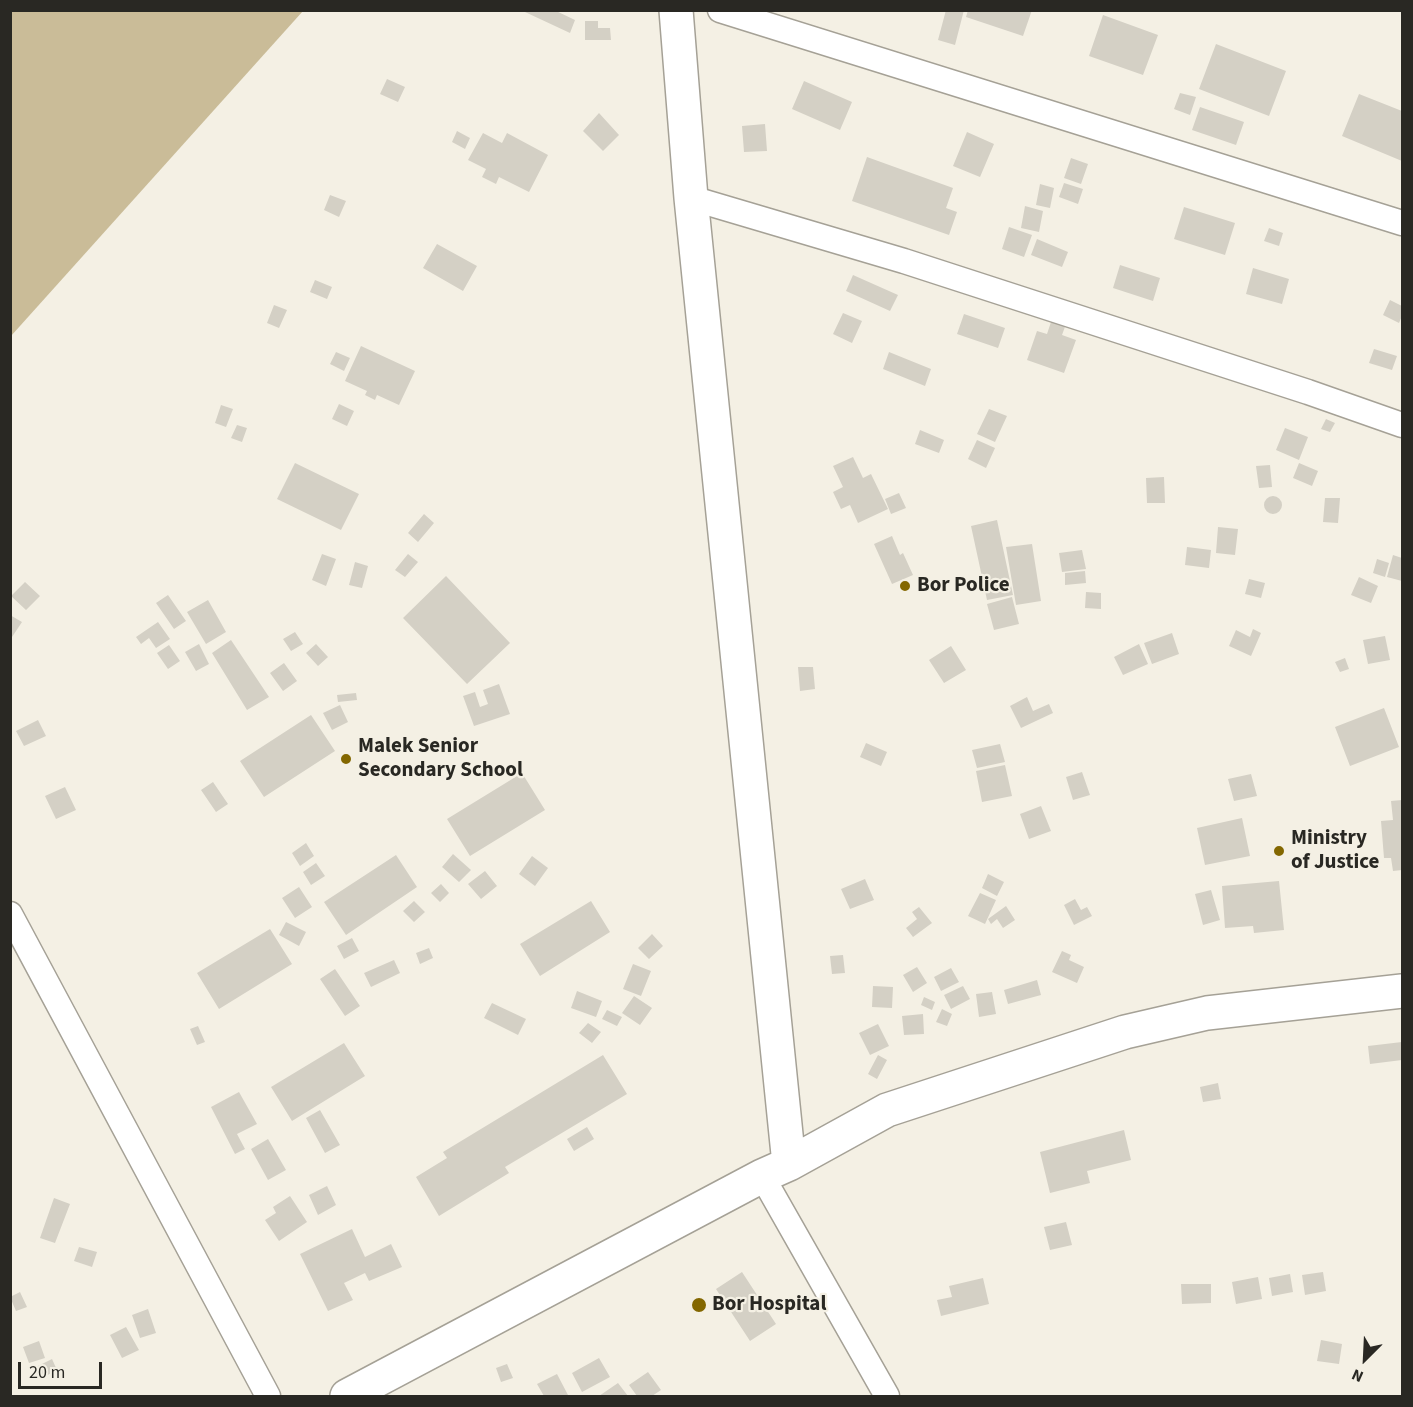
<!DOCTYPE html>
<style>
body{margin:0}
#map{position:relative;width:1413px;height:1407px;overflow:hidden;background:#f4f0e4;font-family:"Source Sans 3",sans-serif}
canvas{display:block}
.frame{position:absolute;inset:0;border:12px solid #292823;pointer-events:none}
.north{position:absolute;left:1335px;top:1329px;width:60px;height:60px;-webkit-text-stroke:4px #f4f0e4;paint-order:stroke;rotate:204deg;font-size:16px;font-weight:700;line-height:24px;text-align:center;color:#292823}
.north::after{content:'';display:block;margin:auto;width:21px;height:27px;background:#292823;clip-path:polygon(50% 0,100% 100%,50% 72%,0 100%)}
.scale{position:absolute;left:18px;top:1362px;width:84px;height:27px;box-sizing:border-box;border:3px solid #292823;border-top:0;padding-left:8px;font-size:18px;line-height:21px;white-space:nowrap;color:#292823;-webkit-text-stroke:4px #f4f0e4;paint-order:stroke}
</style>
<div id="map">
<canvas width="1413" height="1407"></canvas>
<div class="frame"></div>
<div class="north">N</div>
<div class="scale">20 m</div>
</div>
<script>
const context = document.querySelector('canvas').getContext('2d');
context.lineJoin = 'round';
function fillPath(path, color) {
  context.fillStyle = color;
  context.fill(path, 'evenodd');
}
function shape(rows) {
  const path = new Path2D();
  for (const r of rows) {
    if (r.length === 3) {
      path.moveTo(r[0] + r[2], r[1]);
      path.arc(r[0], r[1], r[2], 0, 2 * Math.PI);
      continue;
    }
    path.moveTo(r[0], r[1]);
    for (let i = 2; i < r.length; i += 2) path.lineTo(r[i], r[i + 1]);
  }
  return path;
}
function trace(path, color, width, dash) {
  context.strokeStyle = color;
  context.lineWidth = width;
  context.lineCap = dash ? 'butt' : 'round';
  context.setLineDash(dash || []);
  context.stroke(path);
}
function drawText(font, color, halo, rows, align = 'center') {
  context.font = font + ' "Source Sans 3",sans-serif';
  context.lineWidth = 4.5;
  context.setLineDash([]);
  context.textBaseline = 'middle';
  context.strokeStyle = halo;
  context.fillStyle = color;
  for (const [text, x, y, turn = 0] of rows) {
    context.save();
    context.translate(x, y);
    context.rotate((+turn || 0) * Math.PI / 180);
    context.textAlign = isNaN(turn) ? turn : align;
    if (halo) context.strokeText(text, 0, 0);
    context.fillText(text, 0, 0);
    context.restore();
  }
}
const green = shape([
 [11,10,303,11,11,336,10,11]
]);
const building = shape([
 [526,10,554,10,575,20,570,33,525,12],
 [946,10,964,10,955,45,938,40],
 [968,10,1032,10,1023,36,966,17],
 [1103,15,1158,35,1143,75,1089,56],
 [585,21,598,21,598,28,610,28,611,40,585,40],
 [1216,44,1286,71,1269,116,1199,89],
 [387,79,405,87,398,102,380,94],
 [804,81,852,102,840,130,792,109],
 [1180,93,1196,97,1190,115,1174,109],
 [1359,94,1402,111,1402,161,1342,136],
 [1200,107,1244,122,1236,145,1192,130],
 [599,113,619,135,603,151,583,131],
 [765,124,767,151,744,152,742,126],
 [457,131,470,138,465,149,452,142],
 [967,132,994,144,980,177,953,166],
 [483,133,502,143,507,133,548,155,529,192,499,177,496,184,482,177,486,169,468,160],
 [867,157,953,188,946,208,957,212,949,235,852,201],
 [1071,158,1088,164,1081,184,1064,178],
 [1064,183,1083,189,1078,204,1059,197],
 [1040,184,1054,188,1050,208,1036,205],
 [330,195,346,201,339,217,324,210],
 [1025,206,1043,211,1039,232,1021,228],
 [1184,207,1235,223,1225,255,1174,239],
 [1009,227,1032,235,1024,257,1002,249],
 [1269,228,1283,233,1279,246,1264,241],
 [1037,239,1068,252,1062,267,1031,255],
 [437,244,477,266,463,291,423,268],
 [1120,265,1160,278,1153,301,1113,288],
 [1253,268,1289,279,1282,304,1246,294],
 [853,275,898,295,890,311,846,291],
 [315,280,332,287,327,299,310,292],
 [1390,300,1402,306,1402,316,1399,323,1383,315],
 [274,305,287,310,279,328,267,323],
 [843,313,862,321,852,343,833,334],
 [964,314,1005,328,998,348,957,334],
 [1052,319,1066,324,1062,335,1076,340,1064,373,1027,360,1037,331,1047,334],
 [361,346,415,371,399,405,377,395,375,400,365,395,367,391,345,381],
 [1374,349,1397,356,1392,370,1369,363],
 [336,352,350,358,344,371,330,364],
 [889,352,931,369,925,386,883,369],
 [339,404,354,411,347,426,332,419],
 [221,405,233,409,226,427,215,423],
 [989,409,1007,416,995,442,977,434],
 [1326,419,1335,423,1330,432,1321,429],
 [237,425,247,428,242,442,231,438],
 [1285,428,1308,437,1299,460,1276,450],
 [920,430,944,440,939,453,915,444],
 [977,440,995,448,986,468,968,459],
 [853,457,863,478,871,474,888,509,858,523,850,505,841,509,833,492,843,487,833,466],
 [295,463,359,494,341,530,277,499],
 [1299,463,1318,471,1312,486,1293,478],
 [1270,465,1272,487,1259,488,1256,466],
 [1164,477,1165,503,1147,503,1146,478],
 [899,493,906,508,891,514,885,499],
 [1273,505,9],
 [1325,498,1340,498,1338,523,1323,522],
 [424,514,434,523,418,542,408,533],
 [997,520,1013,595,987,600,971,526],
 [1218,527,1238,529,1235,555,1216,553],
 [892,536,900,555,903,553,913,575,892,584,874,544],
 [1032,544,1041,601,1016,605,1006,547],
 [1187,547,1211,550,1209,568,1185,565],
 [1082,550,1086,569,1062,572,1059,553],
 [322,554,336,559,326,586,312,580],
 [408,554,418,562,405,577,395,570],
 [1393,555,1402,558,1402,581,1387,577],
 [1377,559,1389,563,1385,577,1373,573],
 [355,562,368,566,362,588,349,585],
 [1085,571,1086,583,1065,585,1065,573],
 [446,576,510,643,467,684,403,618],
 [1359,577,1378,586,1371,603,1351,595],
 [1249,579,1265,583,1261,598,1245,594],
 [25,582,40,596,26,610,11,596],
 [1086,592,1101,593,1101,609,1085,608],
 [168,595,186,621,174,629,156,603],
 [1012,597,1019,624,994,630,987,604],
 [208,600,226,632,206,644,187,612],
 [10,615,22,622,10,640],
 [158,622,170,639,156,648,149,638,141,644,136,637],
 [1253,629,1261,633,1251,656,1229,646,1236,630,1250,637],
 [295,632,303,644,291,651,283,639],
 [1172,633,1179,654,1152,664,1144,643],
 [1385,636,1390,660,1368,664,1363,640],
 [231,640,269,697,247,710,212,653],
 [199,644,209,664,196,671,185,652],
 [316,644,328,657,318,666,306,653],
 [1139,644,1148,664,1123,675,1114,657],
 [169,645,180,661,168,669,157,653],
 [951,646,966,670,944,683,929,660],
 [1345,658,1349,669,1340,672,1335,662],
 [284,663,297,681,283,691,270,673],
 [798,667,813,667,815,689,800,691],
 [499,684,510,714,474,726,463,696,475,692,480,707,488,704,483,690],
 [356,693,357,700,338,702,337,695],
 [1027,697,1033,711,1049,704,1053,713,1021,728,1010,706],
 [340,705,348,722,332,730,323,713],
 [1384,708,1399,747,1350,766,1335,727],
 [311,715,335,751,264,797,240,761],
 [38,720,46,736,24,746,16,731],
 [866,743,887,752,881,766,860,757],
 [1000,744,1005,762,977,768,972,750],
 [1005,765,1012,796,982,802,976,771],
 [1082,772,1090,795,1073,800,1066,777],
 [522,773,545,810,470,856,447,819],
 [1251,774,1257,796,1234,801,1228,779],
 [213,782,228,804,216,812,201,790],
 [65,787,76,810,56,819,45,796],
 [1402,800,1402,870,1393,871,1391,858,1384,858,1381,821,1393,820,1391,801],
 [1041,806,1051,831,1029,839,1020,814],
 [1242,818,1250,856,1205,865,1197,828],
 [306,843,314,856,300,866,292,853],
 [453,854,471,870,459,882,442,867],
 [396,855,417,887,346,935,324,902],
 [532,856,548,868,535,886,519,874],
 [316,863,325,876,311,885,303,872],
 [485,871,497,886,481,899,468,884],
 [988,874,1004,882,997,896,982,888],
 [865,879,874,900,850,909,841,889],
 [1279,881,1284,930,1254,933,1253,926,1225,928,1222,886],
 [441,884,449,893,440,902,431,893],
 [299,887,312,907,295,918,282,898],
 [1211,890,1220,920,1203,925,1195,894],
 [980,893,996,900,985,924,968,916],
 [1075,899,1081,910,1087,907,1092,916,1074,925,1064,905],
 [414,901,425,912,414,922,403,911],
 [591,901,610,932,540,976,520,944],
 [1006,906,1015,920,1003,928,997,919,991,924,988,919],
 [919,907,932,923,913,937,906,928,917,919,912,912],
 [286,922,306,932,299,946,279,935],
 [270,929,292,964,219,1009,197,973],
 [652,934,663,946,649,959,638,948],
 [352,938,359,951,344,959,337,946],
 [429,948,433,958,420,964,416,953],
 [1062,951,1071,955,1069,960,1084,967,1077,983,1052,972],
 [843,955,845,973,832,974,830,956],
 [394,960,400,973,371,987,364,973],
 [633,964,651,971,641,996,623,989],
 [917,967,927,983,913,992,903,975],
 [951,968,959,982,941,991,934,977],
 [335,969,360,1006,345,1016,320,979],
 [1037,980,1041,995,1008,1004,1004,990],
 [873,986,893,987,892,1008,872,1007],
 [963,986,970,999,951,1009,944,995],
 [577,991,602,1001,596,1017,571,1008],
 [992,992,996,1014,979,1017,976,994],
 [634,996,652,1008,640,1025,622,1013],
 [924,997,935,1002,932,1010,921,1005],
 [492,1003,526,1019,518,1035,484,1018],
 [942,1009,952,1014,947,1026,936,1022],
 [607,1010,622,1017,617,1026,602,1019],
 [923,1014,924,1034,904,1035,902,1016],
 [588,1023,601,1032,592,1043,579,1033],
 [878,1024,889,1046,870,1055,859,1033],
 [198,1026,205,1042,197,1045,190,1029],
 [1402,1042,1402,1060,1370,1064,1368,1046],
 [344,1043,365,1076,292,1121,271,1087],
 [603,1055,627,1094,505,1167,509,1173,439,1216,416,1177,447,1158,443,1152],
 [878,1055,887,1060,877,1079,868,1074],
 [1218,1083,1221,1099,1203,1102,1200,1087],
 [239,1092,257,1124,237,1134,245,1149,235,1154,211,1107],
 [320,1110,340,1145,325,1153,306,1118],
 [587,1127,594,1139,574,1151,567,1139],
 [1124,1130,1131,1160,1087,1171,1090,1183,1050,1193,1040,1152],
 [268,1139,286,1170,268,1180,251,1149],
 [327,1186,336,1205,318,1215,309,1195],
 [290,1196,307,1222,279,1241,265,1220,276,1213,273,1207],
 [54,1198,70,1204,55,1243,40,1238],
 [1066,1222,1072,1245,1050,1250,1044,1227],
 [352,1229,365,1257,391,1244,402,1267,369,1281,365,1273,344,1283,353,1300,328,1311,300,1254],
 [79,1247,97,1252,92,1267,74,1261],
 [742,1272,776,1324,750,1341,716,1289],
 [1323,1272,1326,1291,1305,1295,1302,1275],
 [1290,1274,1293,1292,1272,1296,1269,1278],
 [1258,1277,1262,1299,1236,1304,1232,1282],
 [983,1278,989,1304,941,1316,937,1300,952,1297,949,1286],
 [1181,1284,1211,1284,1211,1303,1182,1304],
 [20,1292,27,1307,16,1311,10,1297],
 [148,1309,156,1333,140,1338,132,1315],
 [126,1327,139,1350,122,1358,110,1335],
 [1321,1340,1342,1344,1339,1364,1317,1361],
 [39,1341,45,1358,29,1363,23,1347],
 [599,1358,610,1377,582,1392,572,1373],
 [52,1359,57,1370,40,1379,34,1368],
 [507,1364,513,1378,501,1382,496,1368],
 [648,1372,661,1390,652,1396,637,1396,629,1385],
 [557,1374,568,1395,544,1396,537,1384],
 [618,1383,628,1396,599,1396]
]);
const street = shape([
 [720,10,1402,223],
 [691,198,904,261,1308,392,1402,425],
 [10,914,268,1396],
 [762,1176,887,1396]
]);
const secondary = shape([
 [789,1164,887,1110,1125,1032,1207,1013,1402,991],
 [347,1396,762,1176,789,1164,691,198,676,10]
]);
const markers = [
 [905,586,6,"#836700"],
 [346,759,6,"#836700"],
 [1279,851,6,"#836700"],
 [699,1305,8,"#836700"]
];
const poiNames = [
 ["Bor Police",917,586],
 ["Malek Senior",358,747],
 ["Secondary School",358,771],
 ["Ministry",1291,839],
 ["of Justice",1291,863],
 ["Bor Hospital",712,1305]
];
fillPath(green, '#cabc98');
fillPath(building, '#d4d0c5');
trace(street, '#a5a196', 27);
trace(secondary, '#a5a196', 36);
trace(street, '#fff', 24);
trace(secondary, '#fff', 33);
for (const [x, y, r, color] of markers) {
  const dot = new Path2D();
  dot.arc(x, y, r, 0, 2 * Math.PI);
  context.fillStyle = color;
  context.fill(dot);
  trace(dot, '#f4f0e4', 2);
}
drawText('bold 21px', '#292823', '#f4f0e4', poiNames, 'left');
</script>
